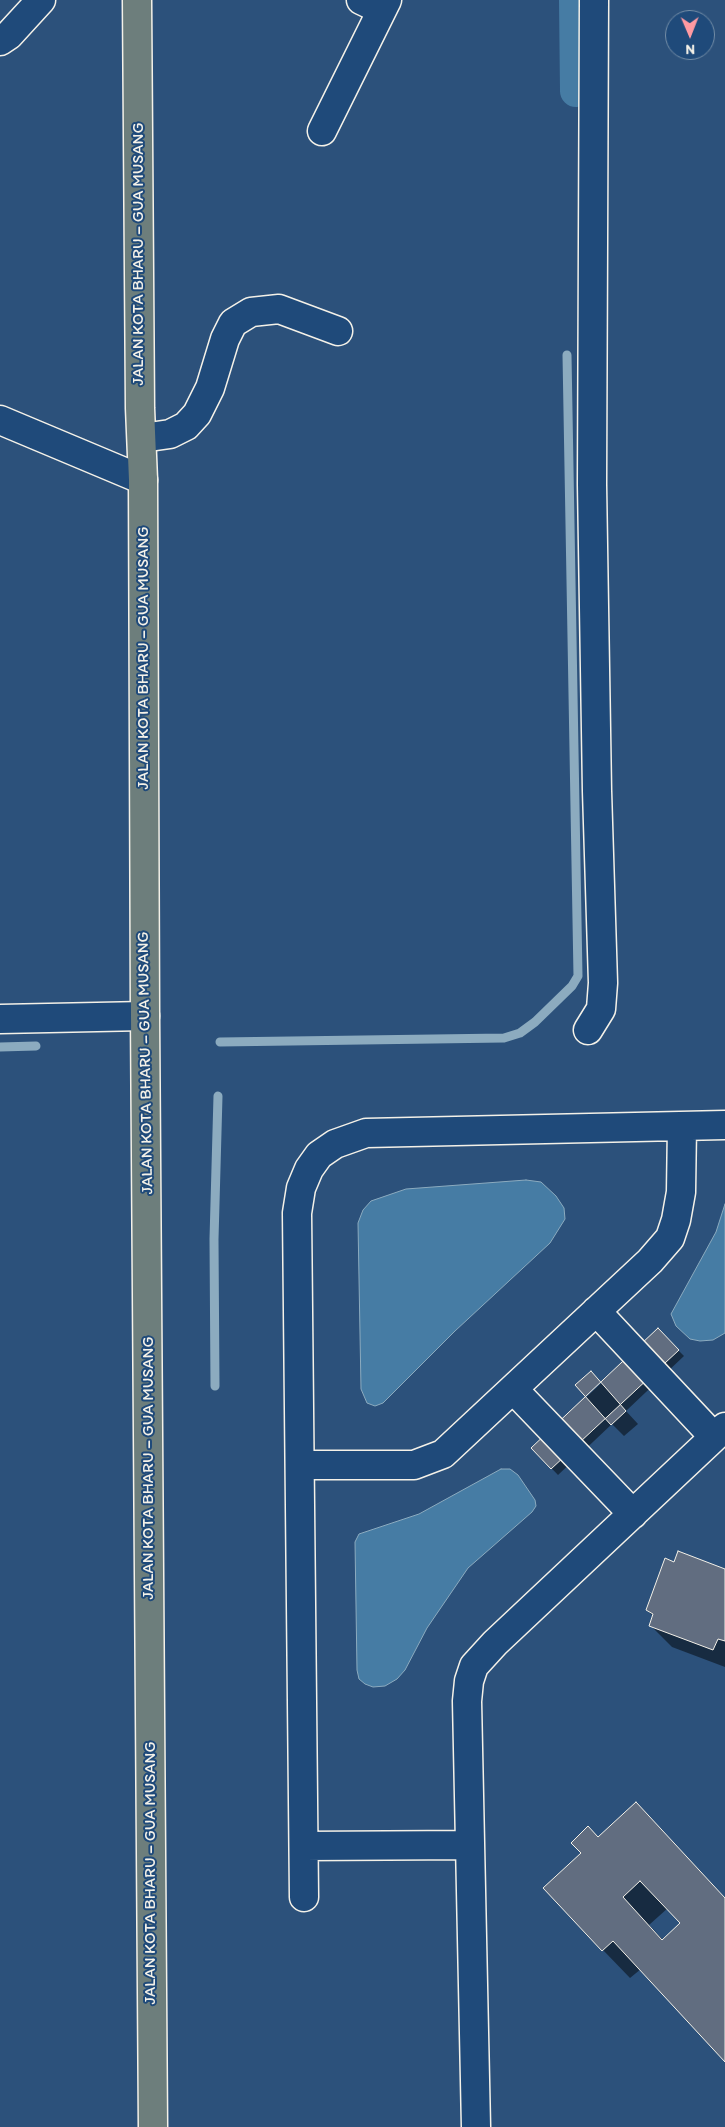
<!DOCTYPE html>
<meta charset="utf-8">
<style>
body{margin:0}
#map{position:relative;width:725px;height:2127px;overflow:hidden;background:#2c517b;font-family:Itim,sans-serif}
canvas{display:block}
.north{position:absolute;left:665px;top:10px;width:50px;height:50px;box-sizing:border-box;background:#1f4a7a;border:1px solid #748da6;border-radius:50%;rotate:179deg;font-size:14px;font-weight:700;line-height:20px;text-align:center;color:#f4f1e8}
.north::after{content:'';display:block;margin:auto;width:18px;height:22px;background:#ff9aa2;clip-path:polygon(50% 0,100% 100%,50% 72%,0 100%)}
</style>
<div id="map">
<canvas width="725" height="2127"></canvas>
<div class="north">N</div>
</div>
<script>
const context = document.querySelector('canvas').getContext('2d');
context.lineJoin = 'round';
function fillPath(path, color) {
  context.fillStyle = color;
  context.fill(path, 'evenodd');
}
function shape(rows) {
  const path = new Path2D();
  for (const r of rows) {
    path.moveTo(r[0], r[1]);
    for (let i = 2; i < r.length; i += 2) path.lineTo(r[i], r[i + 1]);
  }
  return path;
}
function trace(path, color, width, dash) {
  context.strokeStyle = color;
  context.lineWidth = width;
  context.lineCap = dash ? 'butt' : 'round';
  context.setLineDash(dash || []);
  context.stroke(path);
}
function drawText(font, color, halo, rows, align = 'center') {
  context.font = font + ' Itim,sans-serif';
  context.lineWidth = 4;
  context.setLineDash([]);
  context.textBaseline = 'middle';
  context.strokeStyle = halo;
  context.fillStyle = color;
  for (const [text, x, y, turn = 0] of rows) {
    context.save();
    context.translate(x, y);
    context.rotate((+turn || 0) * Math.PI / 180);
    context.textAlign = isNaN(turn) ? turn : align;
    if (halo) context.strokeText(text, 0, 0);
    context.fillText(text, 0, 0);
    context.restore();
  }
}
const water = shape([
 [526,1180,541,1182,556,1196,564,1208,565,1219,550,1243,455,1331,383,1403,375,1406,367,1403,361,1389,358,1223,363,1210,371,1201,406,1189,526,1180],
 [725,1204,725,1333,713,1340,700,1341,690,1339,676,1326,671,1314,716,1232,725,1204],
 [501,1469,510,1469,518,1475,535,1500,536,1506,532,1512,468,1568,427,1628,405,1670,397,1679,385,1686,373,1687,365,1684,359,1679,357,1670,355,1542,359,1534,419,1514,501,1469]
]);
const shadow = shape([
 [658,1330,684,1356,626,1411,638,1424,624,1436,612,1424,558,1475,532,1448],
 [674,1563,725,1571,725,1667,672,1647,650,1625,654,1617,647,1610],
 [636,1804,725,1898,725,2060,641,1969,630,1978,603,1950,599,1838],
 [668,1908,682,1923,664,1941,649,1925]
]);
const stream = shape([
 [220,1042,504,1038,520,1033,535,1022,572,986,578,976,567,355],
 [0,1047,36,1046],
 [215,1386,214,1239,218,1096]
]);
const canal = shape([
 [575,0,576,91]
]);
const building = shape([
 [658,1328,679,1350,551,1469,531,1448,658,1328],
 [591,1371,626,1411,611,1425,575,1385,591,1371],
 [678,1551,725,1569,725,1641,718,1639,713,1650,649,1626,653,1614,646,1610,665,1558,674,1562,678,1551],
 [636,1802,725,1898,725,2062,613,1941,602,1951,543,1888,581,1853,571,1843,588,1826,598,1837,636,1802],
 [640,1881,680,1923,662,1940,623,1897,640,1881]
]);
const minor = shape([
 [361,0,382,10],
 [0,41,9,35,41,0],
 [322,131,387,0],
 [0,420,143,480],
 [142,438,170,434,186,426,197,414,210,388,225,339,233,323,251,312,279,309,338,331],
 [0,1019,145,1016],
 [588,1030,601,1009,603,983,597,791,592,484,594,0],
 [596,1311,714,1437],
 [513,1389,633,1514],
 [301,1465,414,1465,443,1454,650,1261,670,1238,676,1220,681,1192,682,1126],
 [304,1846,470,1845],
 [304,1897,297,1213,301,1188,309,1169,319,1155,335,1144,366,1133,725,1125],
 [476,2127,467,1701,469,1681,474,1666,495,1643,725,1427]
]);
const major = shape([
 [137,0,140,408,143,480,145,1016,153,2127]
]);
const streetNames = [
 ["JALAN KOTA BHARU – GUA MUSANG",139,254,-90],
 ["JALAN KOTA BHARU – GUA MUSANG",144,658,-90],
 ["JALAN KOTA BHARU – GUA MUSANG",146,1063,-91],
 ["JALAN KOTA BHARU – GUA MUSANG",149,1468,-90],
 ["JALAN KOTA BHARU – GUA MUSANG",151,1873,-90]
];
fillPath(water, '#467ca4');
trace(water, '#8cabbf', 1);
fillPath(shadow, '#0007');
trace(stream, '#8cabbf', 9);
trace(canal, '#467ca4', 32);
fillPath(building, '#616d80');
trace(building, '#f4f1e8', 1);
trace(minor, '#f4f1e8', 31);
trace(major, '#f4f1e8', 31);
trace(minor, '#1f4a7a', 28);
trace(major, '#6d7e7c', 28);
drawText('16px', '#f4f1e8', '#1f4a7a', streetNames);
</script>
